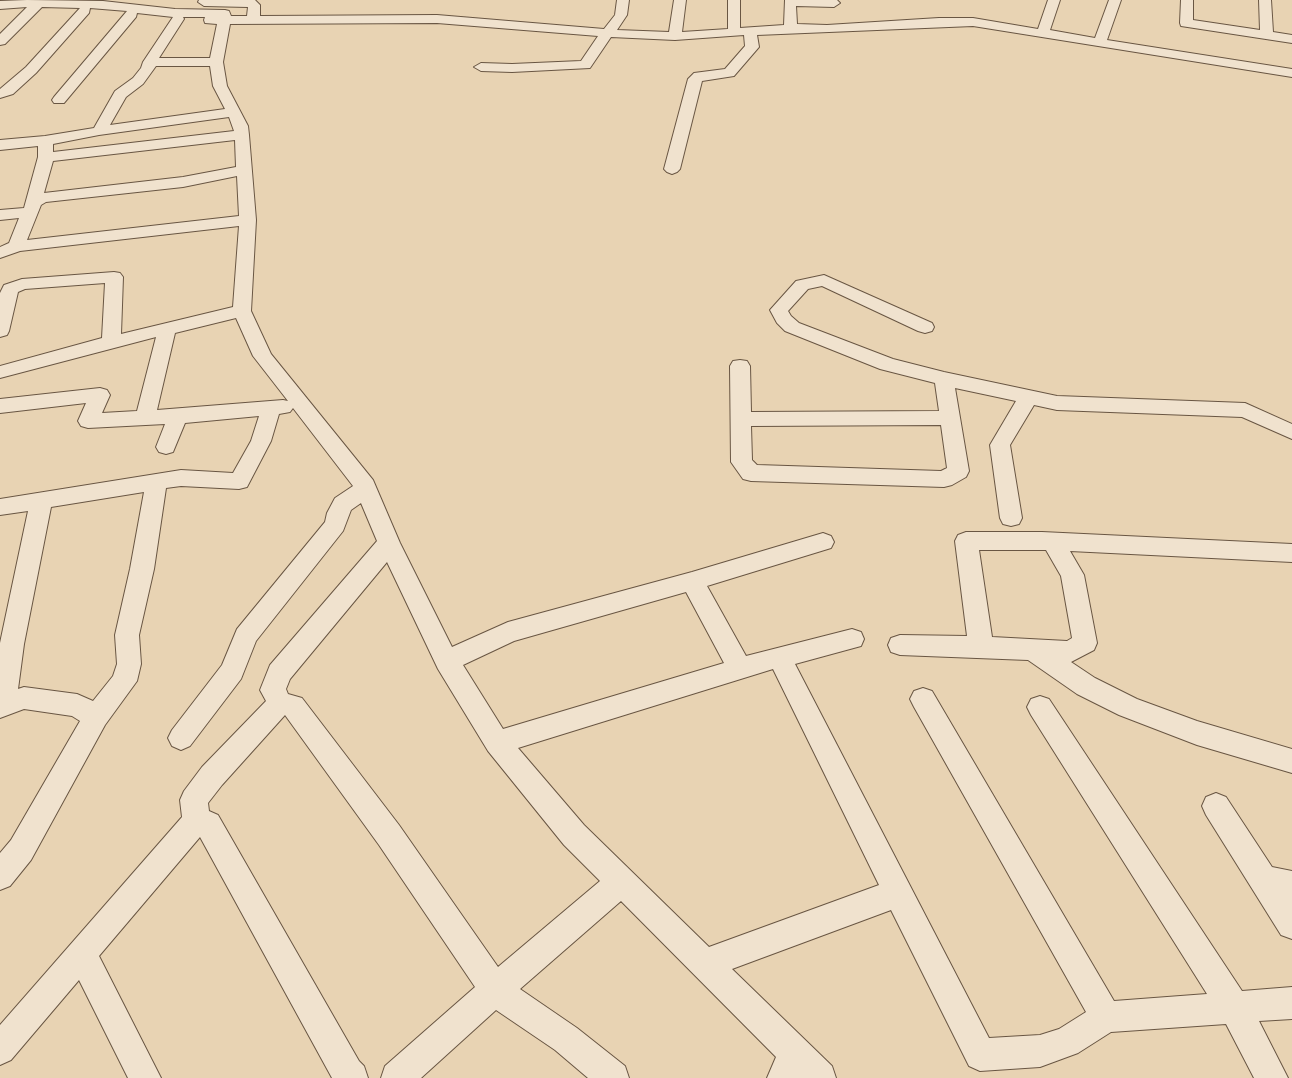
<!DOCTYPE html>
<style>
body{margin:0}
canvas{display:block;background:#e8d3b3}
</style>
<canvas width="1292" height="1078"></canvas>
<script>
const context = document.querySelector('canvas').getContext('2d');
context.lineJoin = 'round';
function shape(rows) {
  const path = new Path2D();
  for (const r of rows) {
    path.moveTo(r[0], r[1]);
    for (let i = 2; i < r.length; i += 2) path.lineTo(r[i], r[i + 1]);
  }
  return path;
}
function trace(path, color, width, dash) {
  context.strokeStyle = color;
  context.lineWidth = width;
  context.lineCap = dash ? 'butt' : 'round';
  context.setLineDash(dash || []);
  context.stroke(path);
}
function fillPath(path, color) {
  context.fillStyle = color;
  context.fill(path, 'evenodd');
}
const minor = shape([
 [27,0,103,1,175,9,225,10,229,11,231,16,247,16,248,7,204,6,198,2,199,0,255,0,260,5,260,16,437,15,604,29,615,15,617,0,629,0,627,15,617,30,669,32,674,0,686,0,682,32,728,29,728,0,740,0,740,28,784,25,785,0,837,0,840,3,834,7,796,6,797,24,827,25,939,18,973,18,1038,29,1048,0,1060,0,1050,30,1095,38,1109,0,1121,0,1107,40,1292,69,1292,77,973,26,757,35,759,47,734,76,702,81,680,169,677,172,672,174,667,172,664,169,688,79,694,73,725,69,745,46,744,35,675,40,611,37,590,68,512,72,481,71,474,67,481,63,512,64,581,61,598,36,437,23,230,24,223,62,227,86,248,126,249,135,256,220,251,311,271,354,373,480,400,543,452,647,508,622,692,572,823,533,831,536,834,542,831,548,707,586,746,656,852,629,861,632,864,639,861,646,795,664,989,1038,1040,1035,1059,1029,1086,1012,914,707,910,699,914,691,923,688,932,691,1114,1001,1207,994,1031,715,1027,707,1031,699,1040,696,1049,699,1242,991,1292,987,1292,1019,1259,1021,1288,1078,1254,1078,1226,1024,1111,1032,1078,1053,1040,1067,980,1071,969,1066,891,910,732,969,832,1066,836,1078,767,1078,776,1057,621,901,520,989,577,1028,625,1066,629,1078,588,1078,555,1050,496,1010,421,1078,381,1078,385,1066,475,987,379,845,285,715,222,785,208,803,209,811,218,815,359,1061,364,1066,368,1078,332,1078,200,837,99,956,161,1078,128,1078,79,980,11,1060,0,1065,0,1025,182,817,180,800,184,791,202,767,266,701,260,690,270,665,377,541,361,503,351,510,343,531,256,641,241,679,190,746,181,750,172,746,168,738,172,730,222,665,237,629,325,522,327,513,335,498,353,486,293,408,290,412,279,414,271,441,247,487,239,489,181,486,166,488,154,569,139,635,141,664,137,681,105,725,31,860,10,886,0,890,0,853,11,840,80,721,72,716,24,709,0,718,0,643,28,511,0,515,0,499,181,470,233,473,251,441,259,416,185,423,173,452,166,454,159,452,156,447,165,424,88,428,81,426,78,421,86,403,0,413,0,399,100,388,107,390,110,395,102,413,137,411,156,337,0,378,0,366,102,338,105,283,25,289,18,292,9,331,7,335,0,337,0,293,4,285,22,279,114,272,120,273,123,277,121,334,233,307,239,226,20,251,0,258,0,247,9,243,19,218,0,220,0,210,24,208,38,157,38,146,0,150,0,140,45,136,94,128,115,91,133,78,141,68,143,62,173,17,137,13,136,17,64,103,54,103,52,100,54,97,127,11,90,8,89,13,36,73,13,94,0,98,0,89,26,67,80,8,42,7,5,44,0,45,0,34,27,7,0,9,0,1,27,0],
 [183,17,205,17,204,20,205,23,217,24,210,58,159,58,184,19,183,17],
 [156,66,210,66,213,86,225,109,110,125,126,97,143,84,156,66],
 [229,117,234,131,53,152,53,144,99,135,229,117],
 [235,140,236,167,183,177,44,193,53,161,235,140],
 [237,176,239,216,27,240,41,205,46,202,183,187,237,176],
 [236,318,253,356,288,401,283,400,157,410,175,333,236,318],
 [144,492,130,569,115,635,117,664,113,676,93,701,77,694,24,687,18,689,24,644,51,507,144,492],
 [387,562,438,669,488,751,564,845,600,881,498,967,399,825,302,698,288,694,286,689,290,679,387,562],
 [686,592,724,663,503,729,463,665,514,641,686,592],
 [773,669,879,885,709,947,584,825,518,748,773,669],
 [1181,0,1193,0,1193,20,1260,30,1259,0,1271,0,1273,32,1292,35,1292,43,1181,26,1180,23,1181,0],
 [824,275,932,323,934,327,932,331,925,333,918,331,822,286,808,289,788,311,791,316,799,323,893,359,944,372,1057,396,1245,403,1292,424,1292,439,1242,417,1057,410,1034,405,1010,445,1022,518,1019,524,1011,526,1003,524,1000,518,990,445,1016,401,955,388,969,471,966,477,952,485,944,487,751,481,743,479,731,462,730,366,733,361,740,360,747,361,750,366,751,412,939,411,935,383,880,369,785,331,777,323,770,310,796,281,824,275],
 [941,425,947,468,941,471,757,465,752,460,751,426,941,425],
 [966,532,1042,532,1292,544,1292,562,1070,551,1084,575,1097,643,1094,650,1071,662,1095,678,1137,699,1197,721,1292,749,1292,773,1197,745,1119,715,1077,694,1028,660,900,655,891,652,888,645,891,638,900,635,967,636,955,541,958,535,966,532],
 [979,550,1046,550,1061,576,1072,638,1067,641,992,637,979,550],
 [1216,793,1226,797,1272,867,1292,871,1292,939,1281,935,1206,815,1202,806,1206,797,1216,793]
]);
trace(minor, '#695643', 2);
fillPath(minor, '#f0e2ce');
</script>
